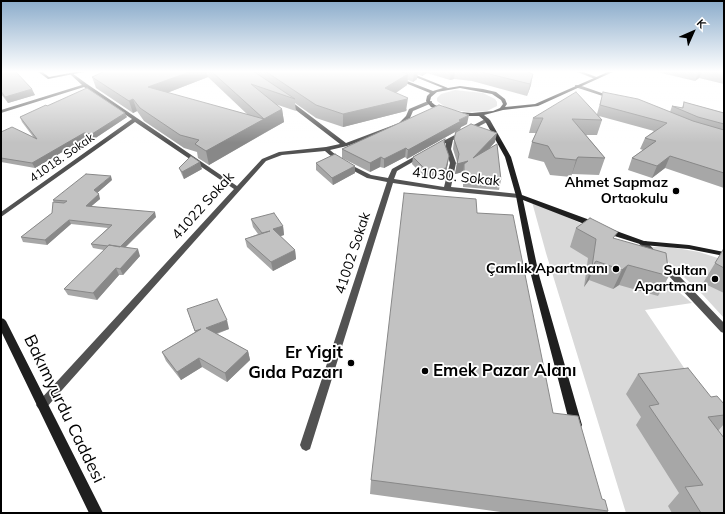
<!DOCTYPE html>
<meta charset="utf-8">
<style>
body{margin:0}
#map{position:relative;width:725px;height:514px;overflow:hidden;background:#fff;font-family:Mulish,sans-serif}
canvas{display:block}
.frame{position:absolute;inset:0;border:2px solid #000;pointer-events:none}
.north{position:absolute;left:673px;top:12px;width:40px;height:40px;-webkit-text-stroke:3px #fff;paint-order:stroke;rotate:45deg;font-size:11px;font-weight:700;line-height:16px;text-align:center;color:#000}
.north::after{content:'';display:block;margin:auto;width:14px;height:18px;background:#000;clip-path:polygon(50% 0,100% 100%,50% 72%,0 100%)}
</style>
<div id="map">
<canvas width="725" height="514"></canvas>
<div class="frame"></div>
<div class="north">K</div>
</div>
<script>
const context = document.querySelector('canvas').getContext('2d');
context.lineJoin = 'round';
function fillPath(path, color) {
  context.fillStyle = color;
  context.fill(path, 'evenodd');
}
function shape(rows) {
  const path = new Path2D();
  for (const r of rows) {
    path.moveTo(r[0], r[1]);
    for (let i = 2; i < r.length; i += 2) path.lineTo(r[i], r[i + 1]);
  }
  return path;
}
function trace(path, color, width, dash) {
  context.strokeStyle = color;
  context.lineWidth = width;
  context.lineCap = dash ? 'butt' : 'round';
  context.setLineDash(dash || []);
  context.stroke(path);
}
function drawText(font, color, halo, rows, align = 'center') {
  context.font = font + ' Mulish,sans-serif';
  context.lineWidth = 3.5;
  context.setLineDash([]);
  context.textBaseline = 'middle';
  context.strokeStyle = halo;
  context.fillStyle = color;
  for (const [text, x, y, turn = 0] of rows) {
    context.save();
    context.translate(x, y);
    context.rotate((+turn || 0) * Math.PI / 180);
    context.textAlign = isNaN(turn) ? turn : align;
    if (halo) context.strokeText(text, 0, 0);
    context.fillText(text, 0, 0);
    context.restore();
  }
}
const green = shape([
 [455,90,483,93,495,99,497,102,497,106,487,111,468,112,448,109,437,101,437,98,441,94],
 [532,202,578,222,633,254,692,303,645,310,724,427,724,513,626,513,546,253],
 [652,247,670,247,699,252,724,260,724,318,703,295]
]);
const street = shape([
 [575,71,581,71,599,78,595,79,575,71],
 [72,73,87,84,237,186,262,159,279,152,326,147,340,144,284,101,284,99,288,99,346,143,399,123,406,116,409,109,428,101,432,101,432,103,413,111,410,118,403,125,347,146,330,150,343,161,371,175,388,178,392,169,419,154,423,154,423,156,397,171,394,179,444,187,450,163,445,149,446,143,437,148,432,147,487,118,489,119,489,121,453,140,451,149,456,163,451,187,519,194,522,196,519,198,447,191,393,183,310,449,306,451,302,449,300,445,387,182,367,178,339,163,325,151,282,155,266,161,46,408,42,410,38,408,36,405,38,402,234,189,135,122,1,217,1,212,132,119,84,87,1,113,1,110,82,85,71,75,71,73,72,73],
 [575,85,579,85,613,97,609,98,575,87,575,85],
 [640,241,646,241,724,323,724,333,721,332,640,245,639,243,640,241]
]);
const secondary = shape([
 [37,71,41,71,49,77,80,71,89,71,48,79,37,71],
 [376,71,381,71,433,91,443,88,400,71,406,71,448,88,460,86,483,89,496,92,505,99,507,104,505,107,535,104,610,71,615,71,538,106,503,110,484,115,490,120,511,157,522,195,598,223,599,225,595,227,592,227,523,200,539,275,582,425,580,429,576,430,572,429,570,425,531,275,516,196,505,157,485,121,479,116,458,116,440,111,431,107,426,101,427,96,430,93,376,71],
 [460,88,492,94,501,100,503,104,500,108,493,111,472,113,458,112,444,109,435,105,430,101,431,97,437,92,460,88],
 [605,229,611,229,644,241,689,245,724,252,724,256,689,249,643,245,605,233,604,231,605,229],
 [1,318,4,319,6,321,103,513,89,513,1,331,1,318]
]);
const wall = shape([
 [105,71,525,71,531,85,527,96,472,81,454,79,450,80,427,73,422,76,417,74,417,79,413,82,408,80,407,85,396,93,407,110,406,111,343,127,316,118,295,103,296,111,275,104,282,109,284,122,209,165,198,158,197,152,184,148,144,121,137,111,133,113,96,88,92,77],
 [208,77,248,115,167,93],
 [653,71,724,71,724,84,699,78,695,81],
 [1,72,35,95,8,103,1,94],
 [603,92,670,112,672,106,682,108,684,102,724,113,724,188,665,168,652,178,628,170,632,158,643,150,640,149,645,138,654,131,599,116,602,120,597,135,586,135,605,158,599,175,572,174,571,177,550,175,544,162,528,158,532,142,536,133,529,133,533,118,597,114],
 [47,106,127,117,94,139,86,138,35,168,1,162,1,132,34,138,22,122,20,117],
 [467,124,461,127,460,129,495,142,489,149,501,180,499,190,463,187,463,172,455,174,457,162,453,149,455,132,407,159,405,157,384,168,380,167,370,172,342,158,342,149],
 [444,142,448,163,445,176,427,179,412,164,413,157],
 [316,163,355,166,355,173,333,185,316,170],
 [179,168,202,169,184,179,182,175],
 [112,180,97,193,100,199,91,206,156,217,125,248,140,256,123,275,119,275,97,300,68,295,64,289,104,250,93,248,91,244,108,228,71,224,47,245,23,242,21,237,52,213,54,202,53,200],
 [477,213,553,413,608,511,607,513,508,513,370,494,371,480],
 [251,219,283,226,284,235,280,236,295,250,296,259,273,271,247,247,245,239,258,234,253,227],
 [576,228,615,239,669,276,658,296,619,285,613,289,589,280,584,287,588,258,570,247],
 [723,250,724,251,724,293,703,283],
 [187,309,229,329,217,334,248,351,250,360,227,382,202,367,181,380,166,361,162,352,195,332],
 [638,374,711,397,724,404,724,424,718,431,724,513,672,513,668,506,679,493,636,425,641,417,626,394]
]);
const shadedWall = shape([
 [192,71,206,71,208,77,151,99,148,87],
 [414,71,418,71,417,79,413,82],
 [423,71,427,71,427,73,422,76],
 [451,71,455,71,454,79,450,80],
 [699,71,702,71,699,78,695,81],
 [408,74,407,85,385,100,385,88],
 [533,74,531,85,527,96,530,84],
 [32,89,35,95,8,103,5,97],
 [408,98,406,111,343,127,343,114],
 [133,99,137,111,133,113,129,101],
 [282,109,284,122,266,132,264,119],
 [125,113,127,117,94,139,92,134],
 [469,115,467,124,461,127,460,129,407,159,408,150,459,120],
 [264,119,266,132,209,165,206,151],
 [84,133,86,138,35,168,32,163],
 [497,133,495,142,471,168,473,158],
 [406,148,405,157,384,168,384,159],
 [449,156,448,163,445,176,427,179,428,172],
 [670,156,665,168,652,178,657,166],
 [381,157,380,167,370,172,370,163],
 [578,157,572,174,571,177,576,160],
 [468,161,464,164,463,172,455,174,457,164],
 [200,162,202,169,184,179,182,172],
 [355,166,355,173,333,185,332,178],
 [111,176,112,180,96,194,94,190],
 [99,194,100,199,87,210,86,206],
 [155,212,156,217,120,252,118,248],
 [69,220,71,224,47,245,45,240],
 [283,226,284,235,275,238,273,229],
 [138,249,140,256,123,275,120,269],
 [295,250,296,259,273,271,271,262],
 [596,261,589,280,584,287,592,267],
 [628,265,619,285,613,289,622,270],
 [116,268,119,275,97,300,93,293],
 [227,320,229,329,208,336,206,328],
 [248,351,250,360,227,382,225,373],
 [199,358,202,367,181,380,177,372]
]);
const building = shape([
 [7,71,15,71,32,89,5,97,1,91,1,72,7,71],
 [105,71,192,71,148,87,264,119,206,151,195,144,199,140,180,135,140,108,133,99,129,101,92,77,105,71],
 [211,71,253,71,295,99,251,84,282,109,264,119,211,71],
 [265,71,400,71,408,74,385,88,408,98,407,99,343,114,316,105,265,71],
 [477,71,525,71,533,74,530,84,477,71],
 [87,88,125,113,92,134,84,133,32,163,1,158,1,132,12,127,37,139,20,117,46,105,47,106,87,88],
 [576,92,602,120,572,119,605,158,578,157,576,160,555,158,548,146,532,142,543,118,533,118,576,92],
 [603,92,638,99,693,121,724,130,724,173,670,156,657,166,632,158,656,141,645,138,667,123,600,105,603,92],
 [684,102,724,113,724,124,698,117,672,106,683,108,684,102],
 [439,105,469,115,459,120,461,121,408,150,406,148,384,159,381,157,370,163,342,149,439,105],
 [471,124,497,133,473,158,497,144,501,180,464,176,464,164,468,161,457,164,459,154,454,139,456,132,471,124],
 [445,139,444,142,449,156,446,168,428,172,413,157,445,139],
 [335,154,355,166,332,178,316,163,335,154],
 [191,156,200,162,182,172,179,168,191,156],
 [86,174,111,176,94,190,99,194,86,206,155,212,120,247,109,245,108,246,91,244,112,225,69,220,45,240,21,237,52,213,53,202,64,203,67,201,53,200,86,174],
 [404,193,476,199,477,213,513,215,553,413,578,416,602,499,605,500,608,511,371,480,404,193],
 [274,213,283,226,273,229,295,250,271,262,245,239,270,231,262,233,251,219,274,213],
 [590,218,618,232,613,238,666,253,669,276,628,265,622,270,596,261,592,267,596,239,576,228,590,218],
 [109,245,138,249,120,269,116,268,93,293,64,289,109,245],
 [723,250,724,251,724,268,715,263,723,250],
 [217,299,227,320,206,328,248,351,225,373,199,358,177,372,162,352,201,329,195,331,187,309,217,299],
 [688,368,711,397,717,396,724,404,724,415,708,417,724,438,724,513,701,513,685,487,703,485,649,406,659,404,638,374,688,368]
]);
const markers = [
 [676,191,4,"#000"],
 [616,269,4,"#000"],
 [715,279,4,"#000"],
 [351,363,4,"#000"],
 [425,371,4,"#000"]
];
const farStreetnames = [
 ["41018. Sokak",62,158,-35]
];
const streetNames = [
 ["41030. Sokak",456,177,6],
 ["41022 Sokak",203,206,-48],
 ["41002 Sokak",353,253,-72]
];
const poiNames = [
 ["Ahmet Sapmaz",668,183],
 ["Ortaokulu",668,199],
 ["Çamlık Apartmanı",608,269],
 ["Sultan",707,271],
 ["Apartmanı",707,287]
];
const nearPoinames = [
 ["Er Yigit",343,353],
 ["Gıda Pazarı",343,373],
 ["Emek Pazar Alanı",433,371,"left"]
];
const nearStreetnames = [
 ["Bakımyurdu Caddesi",64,409,64]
];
fillPath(green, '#d9d9d9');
fillPath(street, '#525252');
fillPath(secondary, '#1f1f1f');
fillPath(wall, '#a7a7a7');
fillPath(shadedWall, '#888');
fillPath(building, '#c2c2c2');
trace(building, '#888', 1);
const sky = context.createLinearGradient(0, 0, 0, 143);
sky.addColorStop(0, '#8baccb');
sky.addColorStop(0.5, '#fff');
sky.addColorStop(1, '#ffffff00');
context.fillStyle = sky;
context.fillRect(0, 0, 725, 143);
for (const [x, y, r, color] of markers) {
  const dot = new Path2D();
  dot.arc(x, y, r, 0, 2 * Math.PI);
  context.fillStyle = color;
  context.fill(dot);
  trace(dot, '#fff', 1.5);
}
drawText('12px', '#000', '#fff', farStreetnames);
drawText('14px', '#000', '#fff', streetNames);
drawText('bold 14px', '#000', '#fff', poiNames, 'right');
drawText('bold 17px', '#000', '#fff', nearPoinames, 'right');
drawText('17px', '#000', '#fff', nearStreetnames);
</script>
